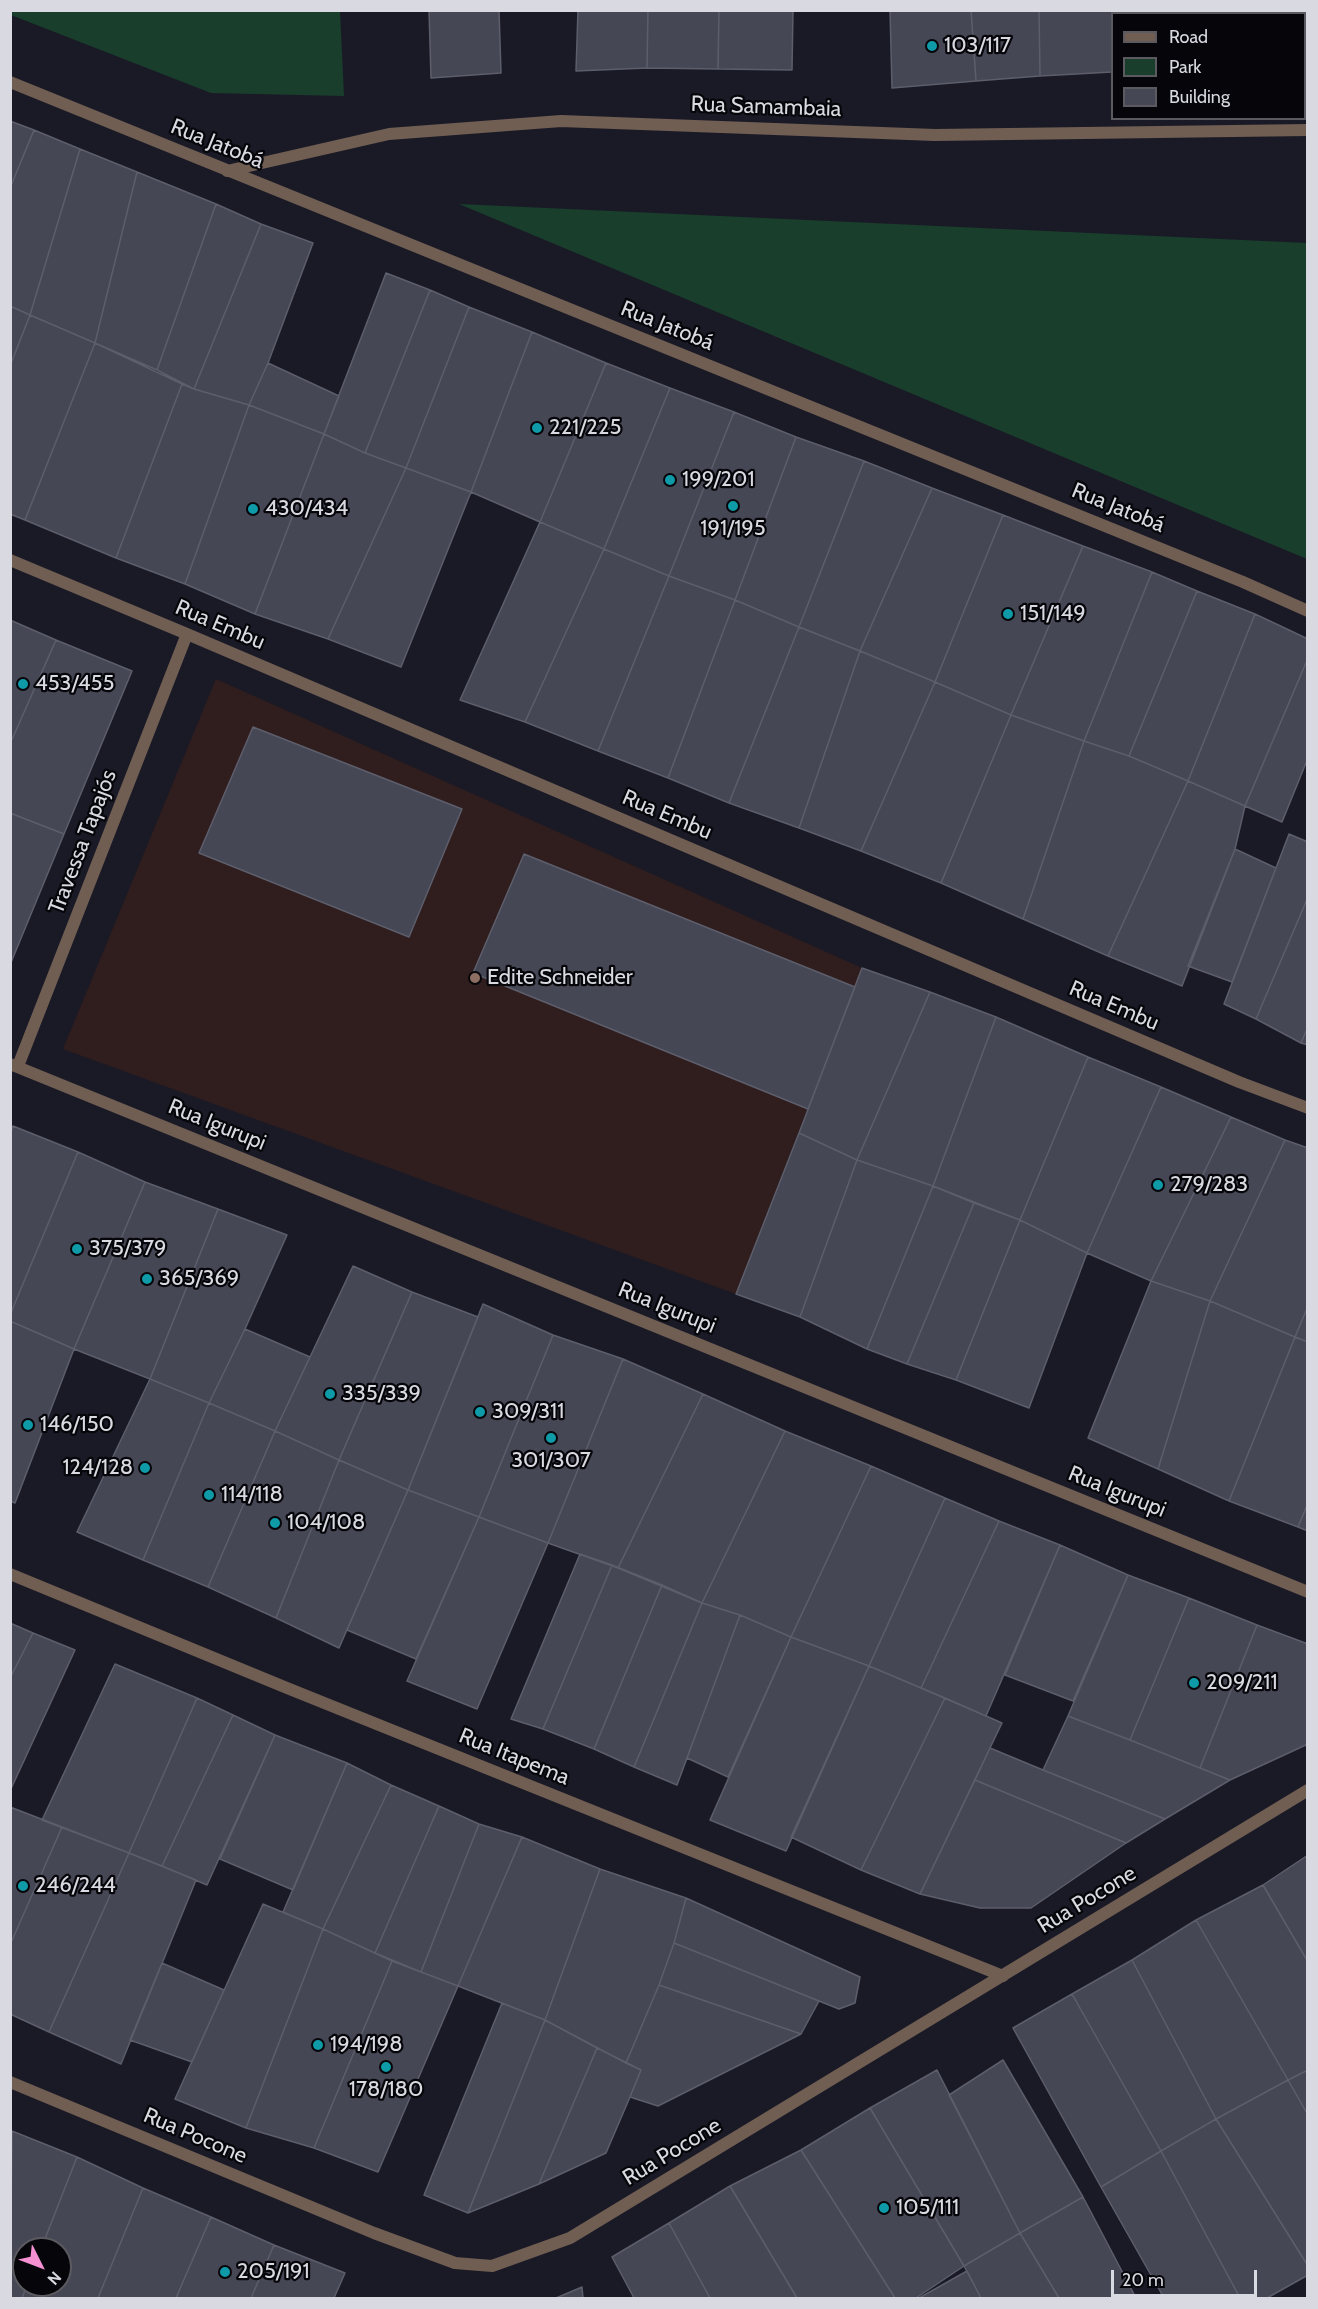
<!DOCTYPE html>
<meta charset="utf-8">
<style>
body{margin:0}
#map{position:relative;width:1318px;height:2309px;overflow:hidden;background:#1a1a26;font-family:Cabin,sans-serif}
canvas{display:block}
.frame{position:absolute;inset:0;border:12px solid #d8d9e1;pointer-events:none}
.legend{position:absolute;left:1111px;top:12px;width:195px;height:108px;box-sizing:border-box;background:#06060a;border:2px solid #5a5a60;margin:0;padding:8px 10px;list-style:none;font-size:18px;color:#d8d9e1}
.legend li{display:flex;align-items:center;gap:12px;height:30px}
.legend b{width:30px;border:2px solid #5a5a60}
.north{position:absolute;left:12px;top:2237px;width:60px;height:60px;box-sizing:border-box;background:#06060a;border:2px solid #5a5a60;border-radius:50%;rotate:132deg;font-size:16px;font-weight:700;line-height:24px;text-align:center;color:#d8d9e1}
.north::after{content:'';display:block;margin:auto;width:21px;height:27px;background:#f591d2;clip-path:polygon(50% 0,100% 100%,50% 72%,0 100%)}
.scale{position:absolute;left:1111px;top:2270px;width:146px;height:27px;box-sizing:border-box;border:3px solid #d8d9e1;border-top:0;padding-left:8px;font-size:18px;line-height:21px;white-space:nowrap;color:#d8d9e1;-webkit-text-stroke:4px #06060a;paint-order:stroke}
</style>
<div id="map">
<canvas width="1318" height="2309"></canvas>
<div class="frame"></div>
<ul class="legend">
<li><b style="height:8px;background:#705e53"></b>Road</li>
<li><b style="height:16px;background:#193f2c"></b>Park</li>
<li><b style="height:16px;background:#464755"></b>Building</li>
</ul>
<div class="north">N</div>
<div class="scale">20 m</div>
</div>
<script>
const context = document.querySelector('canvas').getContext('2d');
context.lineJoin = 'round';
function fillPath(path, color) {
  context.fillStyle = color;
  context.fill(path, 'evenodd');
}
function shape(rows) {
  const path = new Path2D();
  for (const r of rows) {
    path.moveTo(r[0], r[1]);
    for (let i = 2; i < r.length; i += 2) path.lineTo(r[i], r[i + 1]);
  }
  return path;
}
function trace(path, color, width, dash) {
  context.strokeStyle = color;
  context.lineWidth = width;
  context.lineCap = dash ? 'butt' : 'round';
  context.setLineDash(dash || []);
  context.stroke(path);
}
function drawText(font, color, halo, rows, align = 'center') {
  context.font = font + ' Cabin,sans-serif';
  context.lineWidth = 4.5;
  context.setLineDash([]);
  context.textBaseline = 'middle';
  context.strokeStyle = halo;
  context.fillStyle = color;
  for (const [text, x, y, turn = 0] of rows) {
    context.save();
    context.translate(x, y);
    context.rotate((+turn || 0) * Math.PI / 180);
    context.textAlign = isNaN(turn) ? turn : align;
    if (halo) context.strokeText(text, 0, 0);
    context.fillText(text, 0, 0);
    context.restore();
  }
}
const education = shape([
 [216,679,862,968,736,1294,63,1049]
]);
const green = shape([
 [10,11,340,11,344,96,211,93,11,15],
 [459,204,1307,243,1307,559]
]);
const building = shape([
 [429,10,499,10,501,73,431,78,429,10],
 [578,10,648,10,647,68,576,71,578,10],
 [648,10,719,10,718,69,647,68,648,10],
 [719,10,793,10,792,70,718,69,719,10],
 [890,10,971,10,976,81,892,88,890,10],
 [971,10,1039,10,1040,76,976,81,971,10],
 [1039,10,1116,10,1116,14,1112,14,1112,72,1040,76,1039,10],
 [1116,10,1184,10,1185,14,1116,14,1116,10],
 [1184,10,1235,10,1235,14,1185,14,1184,10],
 [1235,10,1308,10,1308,57,1304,58,1304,14,1235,14,1235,10],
 [10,121,34,130,10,188,10,121],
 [34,130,80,149,30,315,10,306,10,188,34,130],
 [80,149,137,172,95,343,30,315,80,149],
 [137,172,216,204,157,370,95,343,137,172],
 [216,204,261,224,194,389,157,370,216,204],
 [261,224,313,243,268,363,249,405,194,389,261,224],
 [386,273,430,290,365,453,324,434,386,273],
 [430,290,469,307,406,468,365,453,430,290],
 [10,306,30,315,10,366,10,306],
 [469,307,532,332,471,492,406,468,469,307],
 [30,315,95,343,25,520,10,514,10,366,30,315],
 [532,332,606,363,540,522,471,492,532,332],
 [95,343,182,384,116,558,25,520,95,343],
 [268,363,339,396,324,434,249,405,268,363],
 [606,363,670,388,604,549,540,522,606,363],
 [182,384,194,389,249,405,185,584,116,558,182,384],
 [670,388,734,412,669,576,604,549,670,388],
 [249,405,324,434,255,614,185,584,249,405],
 [734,412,796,437,735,600,669,576,734,412],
 [324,434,365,453,406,468,328,639,255,614,324,434],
 [796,437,864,461,799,627,735,600,796,437],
 [864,461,932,488,860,651,799,627,864,461],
 [406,468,471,492,401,667,328,639,406,468],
 [932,488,1003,515,935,682,860,651,932,488],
 [1003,515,1083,546,1011,715,935,682,1003,515],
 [540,522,604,549,525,722,460,700,540,522],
 [1083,546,1152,572,1084,741,1011,715,1083,546],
 [604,549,669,576,598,751,525,722,604,549],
 [1152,572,1197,591,1129,756,1084,741,1152,572],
 [669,576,735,600,668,778,598,751,669,576],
 [1197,591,1255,614,1188,781,1129,756,1197,591],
 [735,600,799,627,729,803,668,778,735,600],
 [1255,614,1308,639,1308,658,1245,806,1188,781,1255,614],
 [10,620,56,640,10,744,10,620],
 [799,627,860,651,799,828,729,803,799,627],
 [56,640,132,671,64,834,10,813,10,744,56,640],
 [860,651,935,682,861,851,799,828,860,651],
 [1308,658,1308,758,1282,822,1245,806,1308,658],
 [935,682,1011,715,941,883,861,851,935,682],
 [1011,715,1084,741,1023,919,941,883,1011,715],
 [253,727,462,809,409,937,199,853,253,727],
 [1084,741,1129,756,1188,781,1108,956,1023,919,1084,741],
 [1188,781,1245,806,1235,849,1182,986,1108,956,1188,781],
 [10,813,64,834,10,965,10,813],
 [1289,834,1308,842,1308,897,1256,1019,1224,1004,1289,834],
 [1235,849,1276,868,1232,982,1188,966,1235,849],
 [524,854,855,987,808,1109,473,973,524,854],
 [1308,897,1308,1027,1301,1043,1256,1019,1308,897],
 [862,968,930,992,857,1160,799,1133,862,968],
 [930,992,996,1017,933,1186,857,1160,930,992],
 [996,1017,1088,1057,1020,1220,933,1186,996,1017],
 [1308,1027,1308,1045,1301,1043,1308,1027],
 [1088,1057,1161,1087,1087,1253,1020,1220,1088,1057],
 [1161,1087,1231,1117,1151,1281,1087,1253,1161,1087],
 [1231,1117,1285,1140,1210,1301,1151,1281,1231,1117],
 [13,1126,78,1152,10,1315,10,1134,13,1126],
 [799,1133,857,1160,800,1317,736,1294,799,1133],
 [1285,1140,1308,1148,1308,1306,1295,1337,1210,1301,1285,1140],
 [78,1152,145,1182,74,1349,10,1321,10,1315,78,1152],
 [857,1160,933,1186,867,1349,800,1317,857,1160],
 [145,1182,218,1209,150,1379,74,1349,145,1182],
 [933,1186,974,1203,907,1364,867,1349,933,1186],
 [974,1203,1020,1220,956,1380,907,1364,974,1203],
 [218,1209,287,1235,245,1329,209,1403,150,1379,218,1209],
 [1020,1220,1087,1253,1029,1408,956,1380,1020,1220],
 [353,1266,412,1292,339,1460,275,1431,353,1266],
 [1151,1281,1210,1301,1158,1469,1088,1438,1151,1281],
 [412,1292,478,1317,408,1490,339,1460,412,1292],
 [1210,1301,1295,1337,1229,1501,1158,1469,1210,1301],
 [483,1304,553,1335,479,1517,408,1490,483,1304],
 [1308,1306,1308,1342,1295,1337,1308,1306],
 [10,1321,74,1349,15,1503,10,1501,10,1321],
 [245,1329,310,1357,275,1431,209,1403,245,1329],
 [553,1335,623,1359,548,1543,479,1517,553,1335],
 [1295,1337,1308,1342,1308,1503,1298,1527,1229,1501,1295,1337],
 [623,1359,703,1394,618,1568,548,1543,623,1359],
 [150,1379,209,1403,143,1560,77,1532,150,1379],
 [703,1394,785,1431,702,1603,618,1568,703,1394],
 [209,1403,275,1431,208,1587,143,1560,209,1403],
 [275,1431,339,1460,276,1618,208,1587,275,1431],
 [785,1431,871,1466,791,1637,740,1615,702,1603,785,1431],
 [339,1460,408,1490,339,1648,276,1618,339,1460],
 [871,1466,945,1498,869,1666,791,1637,871,1466],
 [408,1490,479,1517,416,1659,347,1630,408,1490],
 [945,1498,999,1521,921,1688,869,1666,945,1498],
 [1308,1503,1308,1531,1298,1527,1308,1503],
 [479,1517,548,1543,477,1709,407,1681,479,1517],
 [999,1521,1060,1545,986,1716,921,1688,999,1521],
 [1060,1545,1128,1575,1073,1701,1005,1675,1060,1545],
 [580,1554,612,1565,543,1729,511,1719,580,1554],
 [612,1565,662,1585,594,1749,543,1729,612,1565],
 [1128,1575,1189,1598,1130,1740,1068,1716,1128,1575],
 [662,1585,702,1603,634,1767,594,1749,662,1585],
 [1189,1598,1257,1625,1200,1768,1130,1740,1189,1598],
 [702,1603,740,1615,677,1785,634,1767,702,1603],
 [740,1615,791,1637,728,1777,687,1758,740,1615],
 [10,1623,33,1633,10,1678,10,1623],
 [1257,1625,1308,1644,1308,1744,1230,1780,1200,1768,1257,1625],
 [33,1633,75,1650,10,1791,10,1678,33,1633],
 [791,1637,869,1666,786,1851,710,1820,791,1637],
 [115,1664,197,1698,129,1853,42,1820,115,1664],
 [869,1666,945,1698,861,1870,791,1837,869,1666],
 [197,1698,233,1715,162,1866,129,1853,197,1698],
 [945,1698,1002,1723,920,1894,861,1870,945,1698],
 [233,1715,275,1735,207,1885,162,1866,233,1715],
 [1068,1716,1130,1740,1230,1780,1165,1819,1043,1770,1068,1716],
 [275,1735,347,1763,293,1890,220,1859,275,1735],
 [990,1748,1043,1770,1165,1819,1126,1843,975,1780,990,1748],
 [347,1763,391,1785,323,1929,283,1912,347,1763],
 [975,1780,1126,1843,1031,1908,980,1908,920,1894,975,1780],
 [391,1785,439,1806,375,1953,323,1929,391,1785],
 [439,1806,479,1824,421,1972,375,1953,439,1806],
 [10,1807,62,1827,10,1945,10,1807],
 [479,1824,522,1837,458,1986,421,1972,479,1824],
 [62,1827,129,1853,49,2032,10,2014,10,1945,62,1827],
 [522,1837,600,1869,545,2020,458,1986,522,1837],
 [129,1853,196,1880,121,2064,49,2032,129,1853],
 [1308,1855,1308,1962,1263,1885,1308,1855],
 [600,1869,686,1898,674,1943,659,1985,626,2063,545,2020,600,1869],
 [1263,1885,1308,1962,1308,2070,1288,2080,1196,1920,1263,1885],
 [686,1898,860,1977,855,2003,839,2009,674,1943,686,1898],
 [263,1904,323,1929,246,2128,175,2099,263,1904],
 [1196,1920,1288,2080,1216,2119,1132,1960,1196,1920],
 [323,1929,392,1961,314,2148,246,2128,323,1929],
 [674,1943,819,2001,801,2034,659,1985,674,1943],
 [1132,1960,1216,2119,1161,2151,1072,1994,1132,1960],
 [392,1961,458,1986,378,2172,314,2148,392,1961],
 [162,1963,224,1990,192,2062,130,2040,162,1963],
 [659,1985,801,2034,658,2106,630,2097,641,2070,626,2063,659,1985],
 [1072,1994,1161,2151,1101,2187,1013,2028,1072,1994],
 [502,2003,545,2020,468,2213,424,2195,502,2003],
 [545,2020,597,2048,539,2184,468,2213,545,2020],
 [597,2048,641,2070,630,2097,606,2153,539,2184,597,2048],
 [1003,2060,1083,2197,1020,2233,949,2095,1003,2060],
 [937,2070,1020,2233,964,2266,870,2108,937,2070],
 [1308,2070,1308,2115,1288,2080,1308,2070],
 [1288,2080,1308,2115,1308,2266,1216,2119,1288,2080],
 [870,2108,964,2266,916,2298,895,2298,801,2150,870,2108],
 [1216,2119,1308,2266,1308,2275,1267,2298,1240,2298,1161,2151,1216,2119],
 [12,2131,77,2157,41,2249,24,2249,24,2285,27,2285,22,2298,10,2298,12,2131],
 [801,2150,895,2298,797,2298,730,2186,801,2150],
 [1161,2151,1240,2298,1164,2298,1101,2187,1161,2151],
 [77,2157,143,2188,98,2298,22,2298,27,2285,60,2285,60,2249,41,2249,77,2157],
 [730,2186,797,2298,710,2298,669,2223,730,2186],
 [143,2188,211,2217,176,2298,98,2298,143,2188],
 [1083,2197,1136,2298,1059,2298,1020,2233,1083,2197],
 [211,2217,274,2245,251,2298,176,2298,211,2217],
 [669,2223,710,2298,634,2298,612,2257,669,2223],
 [1020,2233,1059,2298,981,2298,964,2266,1020,2233],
 [274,2245,345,2273,334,2298,251,2298,274,2245],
 [967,2271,981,2298,919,2298,967,2271],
 [582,2287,583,2298,556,2298,582,2287]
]);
const street = shape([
 [10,82,1243,582,1308,611],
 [227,171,389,134,561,121,935,135,1308,130],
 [10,560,187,634,1239,1082,1308,1108],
 [10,1064,1308,1592],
 [18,1066,187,634],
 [10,1574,287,1688,1003,1976],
 [10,2082,374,2233,455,2263,492,2266,570,2238,1308,1790]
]);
const markers = [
 [932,46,6,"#0f9aa8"],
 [537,428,6,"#0f9aa8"],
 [670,480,6,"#0f9aa8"],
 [733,506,6,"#0f9aa8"],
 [253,509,6,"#0f9aa8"],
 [1008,614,6,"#0f9aa8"],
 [23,684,6,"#0f9aa8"],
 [475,978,6,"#8d6e63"],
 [1158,1185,6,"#0f9aa8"],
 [77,1249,6,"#0f9aa8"],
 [147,1279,6,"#0f9aa8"],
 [330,1394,6,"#0f9aa8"],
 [480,1412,6,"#0f9aa8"],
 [28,1425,6,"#0f9aa8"],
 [551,1438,6,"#0f9aa8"],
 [145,1468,6,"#0f9aa8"],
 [209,1495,6,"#0f9aa8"],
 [275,1523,6,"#0f9aa8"],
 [1194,1683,6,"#0f9aa8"],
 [23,1886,6,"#0f9aa8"],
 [318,2045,6,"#0f9aa8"],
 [386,2067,6,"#0f9aa8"],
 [884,2208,6,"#0f9aa8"],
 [225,2272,6,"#0f9aa8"]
];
const poiNames = [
 ["103/117",944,46],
 ["221/225",549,428],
 ["199/201",682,480],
 ["430/434",265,509],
 ["191/195",733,529,"center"],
 ["151/149",1020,614],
 ["453/455",35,684],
 ["Edite Schneider",487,978],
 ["279/283",1170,1185],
 ["375/379",89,1249],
 ["365/369",159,1279],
 ["335/339",342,1394],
 ["309/311",492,1412],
 ["146/150",40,1425],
 ["301/307",551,1461,"center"],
 ["124/128",133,1468,"right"],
 ["114/118",221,1495],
 ["104/108",287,1523],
 ["209/211",1206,1683],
 ["246/244",35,1886],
 ["194/198",330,2045],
 ["178/180",386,2090,"center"],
 ["105/111",896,2208],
 ["205/191",237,2272]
];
const streetNames = [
 ["Rua Samambaia",766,107,2],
 ["Rua Jatobá",217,144,22],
 ["Rua Jatobá",667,326,22],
 ["Rua Jatobá",1118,508,22],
 ["Rua Embu",220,625,23],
 ["Rua Embu",667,815,23],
 ["Travessa Tapajós",83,842,-69],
 ["Rua Embu",1114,1006,23],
 ["Rua Igurupi",217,1125,22],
 ["Rua Igurupi",667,1308,22],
 ["Rua Igurupi",1117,1492,22],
 ["Rua Itapema",514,1757,22],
 ["Rua Pocone",1087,1900,-31],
 ["Rua Pocone",195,2136,23],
 ["Rua Pocone",672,2152,-31]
];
fillPath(education, '#301d1d');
fillPath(green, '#193f2c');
fillPath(building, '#464755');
trace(building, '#5d5e6c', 1.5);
trace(street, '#705e53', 12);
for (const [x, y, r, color] of markers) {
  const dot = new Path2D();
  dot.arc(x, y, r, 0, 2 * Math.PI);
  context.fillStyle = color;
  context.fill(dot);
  trace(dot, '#06060a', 2);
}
drawText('22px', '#d8d9e1', '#06060a', poiNames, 'left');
drawText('22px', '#d8d9e1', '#06060a', streetNames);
</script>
